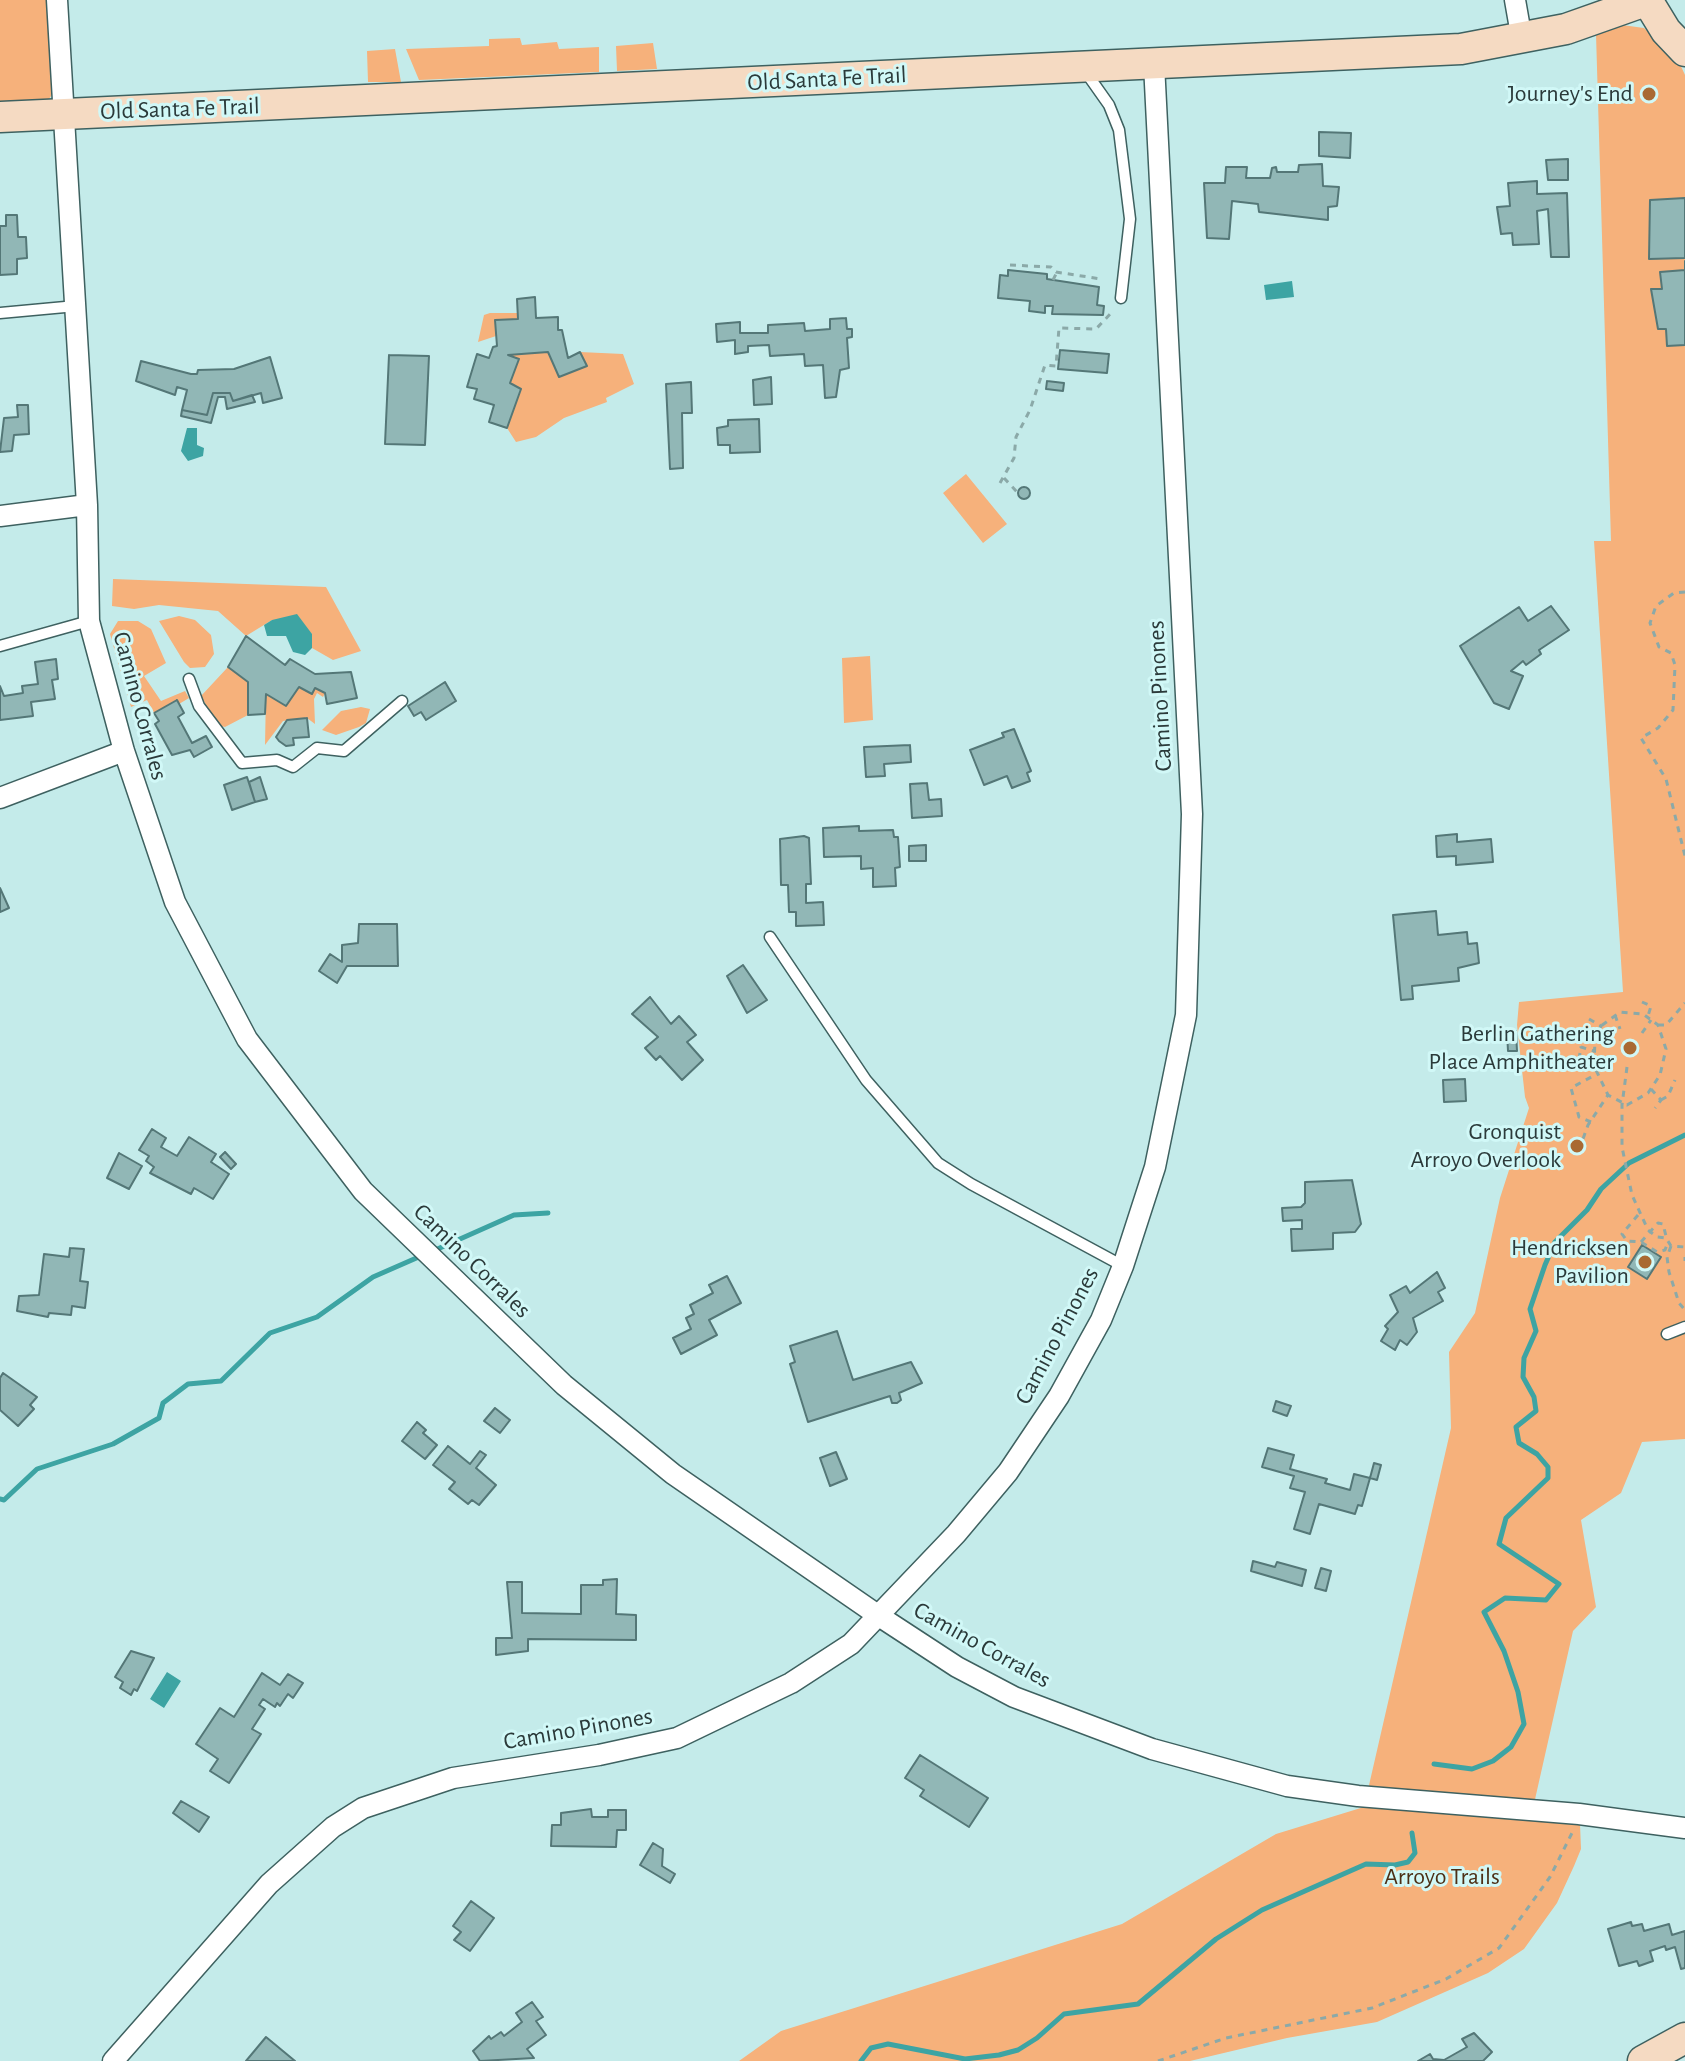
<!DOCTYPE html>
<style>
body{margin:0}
canvas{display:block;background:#c4ebea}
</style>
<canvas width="1685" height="2061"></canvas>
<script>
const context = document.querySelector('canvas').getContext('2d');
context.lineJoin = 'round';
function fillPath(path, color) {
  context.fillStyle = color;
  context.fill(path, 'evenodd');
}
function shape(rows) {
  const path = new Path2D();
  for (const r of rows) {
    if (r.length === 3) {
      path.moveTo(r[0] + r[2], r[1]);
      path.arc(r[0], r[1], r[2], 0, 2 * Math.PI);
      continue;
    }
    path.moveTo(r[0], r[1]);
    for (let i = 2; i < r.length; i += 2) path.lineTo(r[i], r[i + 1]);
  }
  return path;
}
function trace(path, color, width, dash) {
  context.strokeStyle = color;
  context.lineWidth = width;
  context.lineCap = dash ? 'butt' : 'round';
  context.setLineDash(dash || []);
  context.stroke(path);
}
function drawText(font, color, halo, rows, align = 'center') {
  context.font = font + ' "Alegreya Sans",sans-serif';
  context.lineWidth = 6;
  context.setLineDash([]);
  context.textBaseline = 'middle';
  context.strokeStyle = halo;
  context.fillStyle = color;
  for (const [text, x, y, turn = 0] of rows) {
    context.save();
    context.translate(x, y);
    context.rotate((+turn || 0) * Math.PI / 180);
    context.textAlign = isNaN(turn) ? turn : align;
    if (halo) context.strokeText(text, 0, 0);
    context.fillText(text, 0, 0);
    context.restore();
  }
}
const green = shape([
 [0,0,48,0,55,90,45,105,0,106],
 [1622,25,1644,28,1679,62,1685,75,1685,1439,1642,1442,1621,1493,1581,1520,1596,1607,1573,1631,1531,1817,1580,1824,1581,1849,1574,1866,1557,1903,1524,1949,1488,1973,1377,2022,1287,2038,1190,2061,739,2061,781,2031,1122,1924,1276,1834,1364,1807,1451,1428,1449,1352,1475,1313,1500,1198,1529,1108,1525,1097,1517,1025,1519,1002,1623,992,1594,541,1611,541,1596,34],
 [520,38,522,45,557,42,559,49,599,47,599,72,419,80,406,49,489,46,489,39],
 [653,43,657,69,617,71,616,46],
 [395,49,401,82,368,82,367,51],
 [490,313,518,313,518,319,496,320,496,336,478,342,484,315],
 [548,352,560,376,587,366,580,352,623,354,634,384,606,398,607,402,564,418,536,437,516,442,507,428,521,389,510,383,519,359,508,355],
 [966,474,1007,524,983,543,943,493],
 [113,579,326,587,361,651,333,660,312,648,312,634,272,620,246,636,218,611,159,605,134,609,112,606],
 [179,616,195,620,211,635,214,654,205,667,190,668,184,662,159,621],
 [118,621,138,621,151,629,166,663,144,676,161,701,185,691,189,698,179,704,176,700,154,713,147,700,131,707,110,634],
 [870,656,873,720,844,723,842,658],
 [228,667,248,682,248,715,225,727,217,725,201,696],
 [299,687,311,694,315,688,325,693,323,697,317,693,314,699,315,724,307,718,283,721,265,745,266,694,286,706],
 [361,707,370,709,366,723,359,727,336,735,322,730,341,711]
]);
const water = shape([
 [1292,281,1294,297,1266,300,1264,285],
 [187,428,197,428,197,445,204,448,203,456,188,461,181,451],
 [297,614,312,634,312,648,305,655,293,652,286,636,267,636,264,625,272,620],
 [167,1672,181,1681,164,1708,150,1699]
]);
const stream = shape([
 [433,1251,514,1215,548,1213],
 [0,1499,4,1500,37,1469,113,1444,159,1418,163,1403,188,1384,221,1381,270,1333,317,1317,373,1277,421,1256],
 [1434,1764,1472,1769,1493,1761,1511,1747,1524,1724,1518,1692,1504,1651,1484,1612,1505,1598,1546,1600,1559,1584,1499,1544,1506,1518,1548,1478,1548,1467,1537,1454,1519,1443,1516,1427,1536,1411,1534,1397,1523,1377,1524,1358,1536,1331,1530,1309,1545,1265,1555,1242,1587,1210,1601,1189,1629,1163,1685,1135],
 [861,2061,871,2048,888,2044,965,2059,999,2055,1018,2050,1037,2038,1064,2014,1138,2004,1216,1939,1262,1910,1366,1864,1395,1865,1408,1862,1415,1853,1412,1833]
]);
const building = shape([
 [1319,132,1351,133,1350,158,1319,156,1319,132],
 [1568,159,1568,180,1548,180,1546,160,1568,159],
 [1322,164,1323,186,1339,187,1337,206,1328,207,1328,220,1259,212,1258,204,1232,201,1229,239,1207,238,1204,183,1225,183,1226,167,1247,167,1246,178,1270,178,1272,168,1276,167,1277,172,1298,172,1299,165,1322,164],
 [1537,181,1537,194,1567,193,1569,257,1551,257,1548,209,1537,211,1539,244,1513,245,1512,233,1501,234,1497,207,1510,206,1508,183,1537,181],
 [1685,198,1685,258,1649,259,1650,200,1685,198],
 [6,215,17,215,18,237,26,237,27,258,17,259,17,274,0,275,0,226,6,226,6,215],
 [1685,261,1685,345,1667,346,1666,329,1658,329,1651,289,1662,289,1660,272,1685,270,1685,261],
 [1008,270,1047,274,1047,279,1099,287,1097,305,1104,306,1103,315,1052,314,1053,306,1045,306,1045,313,1029,311,1030,301,998,298,1000,275,1008,276,1008,270],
 [535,297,536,318,558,317,558,330,562,330,568,358,580,352,587,366,559,377,548,352,508,355,519,359,510,383,521,389,507,428,489,422,494,405,474,399,477,389,467,387,477,354,489,358,493,347,497,346,495,320,518,319,517,299,535,297],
 [846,318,847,329,852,329,852,337,847,338,849,368,840,370,836,397,825,398,823,365,805,366,804,354,770,356,769,345,748,346,748,352,735,354,735,340,717,342,716,324,740,322,740,333,768,333,768,325,804,323,805,331,830,329,830,319,846,318],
 [1060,350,1109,354,1107,373,1058,369,1060,350],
 [389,355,429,356,425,445,385,444,389,355],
 [270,357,282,398,263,403,261,393,233,401,230,393,213,393,207,415,182,410,187,390,177,387,175,395,136,381,141,361,191,374,197,374,198,370,234,369,270,357],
 [771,377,772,404,754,405,753,380,771,377],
 [1047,381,1064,383,1063,391,1046,389,1047,381],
 [691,382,692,413,682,413,683,468,670,469,666,384,691,382],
 [213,393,230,393,233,401,252,395,255,402,227,409,225,397,218,397,211,423,181,416,182,410,207,415,213,393],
 [17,405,28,405,29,434,14,435,12,451,0,452,4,418,18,417,17,405],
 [759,419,760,452,730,453,730,445,718,445,717,428,728,426,728,420,759,419],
 [1024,493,6],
 [1551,606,1569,630,1539,650,1541,654,1526,665,1523,661,1511,671,1523,676,1509,709,1494,703,1460,646,1519,607,1528,621,1551,606],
 [246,636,285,665,290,659,315,674,351,672,357,698,327,704,325,693,315,688,312,694,299,687,286,706,266,694,265,714,248,715,248,682,228,667,246,636],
 [56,659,58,679,52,680,55,699,31,702,33,716,0,720,0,686,4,696,23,693,22,686,38,684,35,662,56,659],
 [445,682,456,701,426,720,421,712,414,716,408,706,445,682],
 [177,700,184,713,178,717,192,743,206,736,212,747,194,757,190,750,172,755,155,724,159,721,154,713,177,700],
 [307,718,309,737,293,738,294,745,286,746,279,741,276,737,287,720,307,718],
 [1014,729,1031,771,1027,773,1030,781,1012,788,1007,776,984,785,970,750,1004,737,1002,733,1014,729],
 [910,745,911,762,884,764,885,776,866,777,864,747,910,745],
 [247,777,255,802,232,810,224,785,247,777],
 [260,777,267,799,255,802,249,782,260,777],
 [927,783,929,800,941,799,942,816,912,818,910,784,927,783],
 [859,826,859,831,893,830,894,837,898,837,900,867,895,868,896,886,873,887,873,868,861,869,861,856,824,857,823,828,859,826],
 [1457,834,1457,842,1491,839,1493,862,1456,865,1456,856,1437,857,1436,836,1457,834],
 [804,836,809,838,811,884,806,884,806,903,823,902,824,925,796,926,796,912,789,912,788,885,781,885,780,839,804,836],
 [926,845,926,861,909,861,909,846,926,845],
 [0,888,9,908,0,912,0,888],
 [1436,911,1438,935,1467,932,1468,944,1477,943,1479,963,1458,968,1459,981,1412,986,1413,999,1401,1000,1393,915,1436,911],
 [359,924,397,924,398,966,347,966,337,983,319,971,330,954,342,962,342,945,358,943,359,924],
 [743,965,767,1000,747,1013,727,976,743,965],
 [650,997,671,1024,679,1016,696,1035,687,1042,703,1060,682,1080,660,1056,656,1060,645,1048,658,1037,632,1014,650,997],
 [1516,1031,1517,1051,1508,1051,1507,1032,1516,1031],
 [1465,1079,1466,1101,1444,1102,1443,1080,1465,1079],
 [152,1129,166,1138,161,1147,177,1156,189,1137,216,1154,211,1162,229,1174,213,1199,194,1188,191,1194,150,1173,154,1167,146,1161,149,1156,139,1150,152,1129],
 [225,1152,236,1164,231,1169,220,1157,225,1152],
 [119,1153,142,1166,129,1189,107,1178,119,1153],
 [1352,1180,1361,1224,1355,1232,1333,1233,1333,1249,1292,1251,1291,1229,1302,1229,1302,1220,1283,1221,1282,1208,1301,1207,1305,1203,1305,1182,1352,1180],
 [1642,1245,1661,1257,1647,1279,1628,1267,1642,1245],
 [70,1248,84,1249,80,1281,88,1282,85,1308,72,1306,71,1315,49,1313,48,1317,17,1311,19,1296,39,1295,44,1254,69,1257,70,1248],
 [1437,1272,1445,1288,1438,1292,1443,1301,1413,1318,1417,1332,1407,1345,1400,1340,1395,1350,1381,1341,1388,1329,1385,1326,1398,1312,1390,1295,1406,1286,1410,1293,1437,1272],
 [727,1276,741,1303,709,1320,717,1335,681,1354,673,1338,691,1329,686,1318,694,1314,690,1305,713,1293,709,1285,727,1276],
 [837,1331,853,1380,911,1362,922,1383,899,1393,901,1400,897,1403,892,1403,890,1396,808,1422,790,1364,795,1362,790,1346,837,1331],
 [3,1373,37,1397,30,1405,34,1409,18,1426,0,1410,0,1378,3,1373],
 [1276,1401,1291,1406,1287,1416,1273,1411,1276,1401],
 [495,1408,510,1420,500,1433,484,1421,495,1408],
 [417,1422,426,1430,423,1433,437,1445,425,1459,402,1441,417,1422],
 [448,1446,470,1464,480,1451,486,1455,476,1468,496,1485,479,1505,472,1500,468,1504,449,1489,455,1482,433,1465,448,1446],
 [1268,1448,1294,1455,1290,1469,1327,1479,1325,1483,1350,1490,1354,1474,1370,1478,1362,1506,1358,1505,1355,1514,1319,1504,1310,1534,1294,1529,1305,1492,1290,1488,1294,1476,1262,1467,1268,1448],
 [836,1452,847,1479,830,1486,820,1458,836,1452],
 [1374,1463,1381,1465,1377,1480,1370,1478,1374,1463],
 [1253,1561,1275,1567,1277,1562,1306,1570,1302,1586,1251,1571,1253,1561],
 [1321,1568,1331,1571,1326,1591,1315,1588,1321,1568],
 [617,1579,616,1614,636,1615,636,1640,528,1639,528,1651,496,1655,496,1638,512,1638,507,1582,522,1582,522,1613,581,1614,581,1585,603,1585,603,1580,617,1579],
 [131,1651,154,1658,137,1691,134,1689,131,1695,120,1688,123,1682,115,1677,131,1651],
 [262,1673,280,1685,288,1674,303,1683,293,1698,288,1694,280,1706,277,1703,275,1707,263,1699,259,1705,265,1709,252,1729,261,1734,229,1783,210,1771,218,1759,196,1744,220,1708,234,1717,262,1673],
 [920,1755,988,1798,969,1827,920,1796,924,1790,905,1778,920,1755],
 [181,1801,209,1817,199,1832,173,1813,181,1801],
 [591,1809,592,1817,608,1817,608,1810,626,1810,626,1830,617,1830,616,1847,551,1846,552,1825,561,1825,561,1813,591,1809],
 [653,1843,663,1849,662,1866,675,1874,670,1883,640,1865,653,1843],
 [471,1901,494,1918,470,1951,454,1940,461,1932,453,1926,471,1901],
 [1631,1922,1632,1926,1642,1924,1644,1931,1669,1924,1672,1935,1685,1931,1685,1968,1681,1969,1675,1947,1666,1950,1665,1946,1650,1951,1653,1961,1639,1966,1637,1961,1619,1966,1608,1929,1631,1922],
 [532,2002,543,2017,536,2021,546,2035,527,2049,534,2058,480,2061,473,2051,489,2036,491,2039,501,2032,504,2036,522,2022,516,2013,532,2002],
 [1474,2033,1492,2052,1483,2061,1418,2061,1430,2054,1433,2059,1444,2060,1467,2047,1462,2039,1474,2033],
 [266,2037,295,2061,246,2061,266,2037]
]);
const path = shape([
 [1010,265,1051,267,1056,272,1101,279],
 [1053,280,1057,272],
 [1004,478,1018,493],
 [1000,483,1014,458,1016,437,1030,410,1045,365,1056,366,1059,328,1096,329,1113,311],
 [1685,592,1674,593,1656,606,1650,623,1659,647,1671,653,1675,665,1673,710,1658,728,1641,738,1666,779,1685,856],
 [1642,1002,1651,1006,1648,1016],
 [1615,1015,1620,1029],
 [1589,1019,1601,1026,1595,1039,1594,1066,1608,1095],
 [1658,1025,1666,1025,1685,1003],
 [1642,1033,1651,1020],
 [1585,1035,1581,1047,1594,1051],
 [1579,1059,1581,1047],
 [1627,1067,1622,1105,1622,1147,1632,1195,1648,1230,1657,1237,1666,1238,1671,1246,1685,1247],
 [1651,1089,1661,1100,1655,1108],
 [1661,1100,1668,1096,1675,1080],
 [1591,1122,1579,1117,1571,1088,1595,1075],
 [1579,1150,1588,1125,1608,1095,1627,1105,1648,1093,1660,1075,1666,1049,1658,1025,1643,1014,1620,1012,1601,1026],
 [1638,1215,1622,1234,1627,1241,1641,1242,1657,1252,1665,1250,1668,1242],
 [1641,1242,1658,1223,1663,1224,1666,1236],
 [1671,1246,1667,1257,1669,1272,1679,1303,1685,1310],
 [1685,1257,1685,1261],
 [1158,2061,1226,2038,1372,2008,1446,1979,1499,1948,1550,1877,1573,1831]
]);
const lane = shape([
 [1085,71,1109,105,1119,130,1130,219,1121,298],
 [0,313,76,306],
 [0,646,89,621],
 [189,679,199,706,242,763,277,760,293,767,317,748,344,751,402,701],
 [770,937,866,1080,938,1163,971,1184,1123,1266],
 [1667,1334,1685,1327]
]);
const street = shape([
 [57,0,87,505,89,621,124,751,175,902,247,1039,363,1191,564,1385,673,1474,879,1616,957,1667,1014,1697,1152,1749,1287,1786,1358,1796,1579,1814,1685,1828],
 [1515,0,1522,40],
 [0,516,87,505],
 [0,798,124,751],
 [113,2061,269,1884,333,1827,363,1808,453,1778,599,1755,677,1738,791,1683,851,1644,956,1534,1008,1472,1059,1396,1101,1320,1123,1266,1155,1167,1186,1015,1192,814,1154,64]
]);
const secondary = shape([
 [1647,0,1666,31,1685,51],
 [0,117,1461,49,1566,29,1648,0],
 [1643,2061,1685,2038]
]);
const markers = [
 [1649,94,8,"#a96932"],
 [1630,1048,8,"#a96932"],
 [1577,1146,8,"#a96932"],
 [1645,1262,8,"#a96932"]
];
const streetNames = [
 ["Old Santa Fe Trail",827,79,-3],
 ["Old Santa Fe Trail",180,109,-2],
 ["Camino Pinones",1160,696,-93],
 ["Camino Corrales",140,706,75],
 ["Camino Corrales",472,1261,44],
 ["Camino Pinones",1057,1336,-62],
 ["Camino Corrales",982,1645,29],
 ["Camino Pinones",578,1729,-10]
];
const poiNames = [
 ["Journey's End",1633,94],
 ["Berlin Gathering",1614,1034],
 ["Place Amphitheater",1614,1062],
 ["Gronquist",1561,1132],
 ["Arroyo Overlook",1561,1160],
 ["Hendricksen",1629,1248],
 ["Pavilion",1629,1276]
];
const parkNames = [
 ["Arroyo Trails",1442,1877]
];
fillPath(green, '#f6b17b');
fillPath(water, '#3da4a3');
trace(stream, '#3da4a3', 5);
fillPath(building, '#91b7b6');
trace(building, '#547777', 2);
trace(lane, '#3e6160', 13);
trace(street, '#3e6160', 23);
trace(secondary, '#3e6160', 33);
trace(path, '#8ba9a8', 3, [6, 6]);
trace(lane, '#fff', 10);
trace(street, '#fff', 20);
trace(secondary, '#f5dac2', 30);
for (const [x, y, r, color] of markers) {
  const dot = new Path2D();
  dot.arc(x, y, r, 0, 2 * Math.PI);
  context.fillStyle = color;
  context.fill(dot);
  trace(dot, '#d1f8f7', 3);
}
drawText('24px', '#2b3a3a', '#d1f8f7', streetNames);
drawText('24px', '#2b3a3a', '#d1f8f7', poiNames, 'right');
drawText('24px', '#4d2f15', '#d1f8f7', parkNames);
</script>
